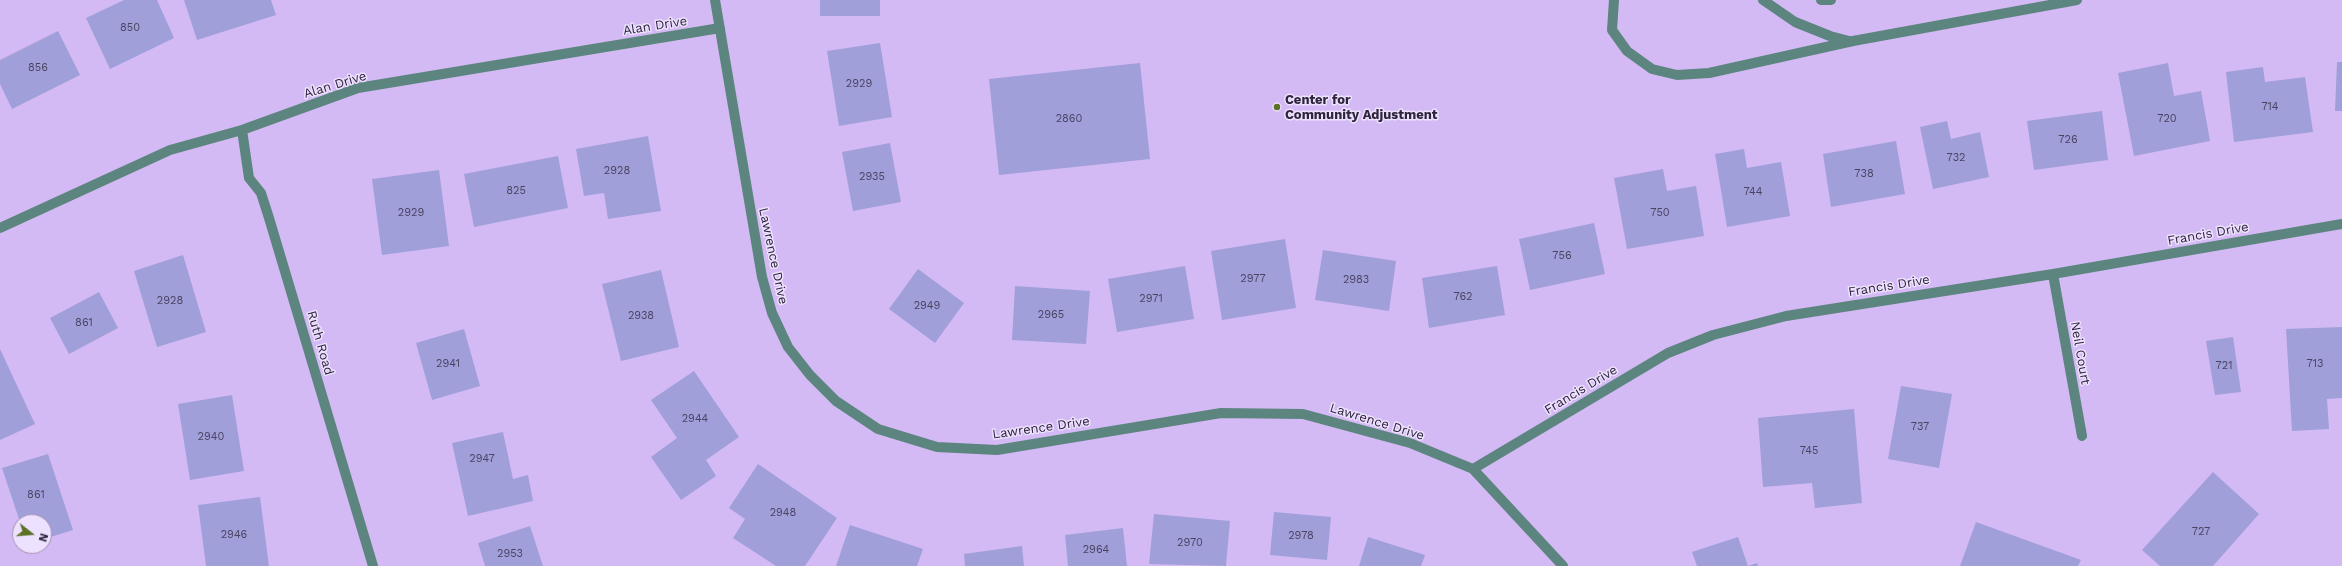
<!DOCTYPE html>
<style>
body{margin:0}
#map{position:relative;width:2342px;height:566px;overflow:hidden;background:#d3baf4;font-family:"Work Sans",sans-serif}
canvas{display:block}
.north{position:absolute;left:12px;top:514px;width:40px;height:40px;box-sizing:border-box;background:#ede1ff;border:1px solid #a195b1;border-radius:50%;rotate:107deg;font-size:11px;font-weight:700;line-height:16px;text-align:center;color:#2e243b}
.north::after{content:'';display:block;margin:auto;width:14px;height:18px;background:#5b7224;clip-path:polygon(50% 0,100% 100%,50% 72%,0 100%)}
</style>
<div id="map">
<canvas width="2342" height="566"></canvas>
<div class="north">N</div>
</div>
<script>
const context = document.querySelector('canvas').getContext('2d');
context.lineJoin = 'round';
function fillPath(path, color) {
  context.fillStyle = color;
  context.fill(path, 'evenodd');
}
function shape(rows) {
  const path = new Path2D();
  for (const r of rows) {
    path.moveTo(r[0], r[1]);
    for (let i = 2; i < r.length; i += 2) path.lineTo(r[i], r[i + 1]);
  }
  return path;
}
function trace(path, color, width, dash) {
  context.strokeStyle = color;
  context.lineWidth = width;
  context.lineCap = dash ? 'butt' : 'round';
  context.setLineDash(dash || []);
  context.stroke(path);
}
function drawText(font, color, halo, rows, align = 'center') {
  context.font = font + ' "Work Sans",sans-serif';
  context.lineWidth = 3;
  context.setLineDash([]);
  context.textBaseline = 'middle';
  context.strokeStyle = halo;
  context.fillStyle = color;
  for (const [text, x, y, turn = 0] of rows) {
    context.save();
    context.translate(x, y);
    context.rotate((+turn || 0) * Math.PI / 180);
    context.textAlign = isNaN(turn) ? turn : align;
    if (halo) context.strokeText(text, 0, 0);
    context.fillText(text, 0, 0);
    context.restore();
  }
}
const building = shape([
 [124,0,157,0,174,38,110,69,86,18],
 [184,0,271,0,276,15,197,40],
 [820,0,880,0,880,16,820,16],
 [58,31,80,75,12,109,0,84,0,60],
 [880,43,892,117,839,126,827,51],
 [2337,62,2342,62,2342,111,2335,111],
 [1140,63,1150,159,999,175,989,79],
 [2168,63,2174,96,2201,91,2210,141,2134,156,2118,73],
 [2263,67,2265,82,2305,77,2313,132,2234,142,2226,72],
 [2102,111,2108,160,2034,170,2027,121],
 [1947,121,1951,139,1980,132,1989,177,1933,189,1920,127],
 [648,136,661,211,608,219,604,193,584,196,576,149],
 [1896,141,1905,194,1831,207,1823,154],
 [890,143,901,202,853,211,842,152],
 [1744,149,1747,168,1781,162,1790,216,1727,227,1715,154],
 [558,156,568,208,474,227,464,174],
 [1663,169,1667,191,1696,186,1704,236,1627,249,1614,178],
 [439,170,449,246,382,255,372,179],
 [1594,223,1605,274,1530,290,1519,239],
 [1285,239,1296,308,1222,320,1211,251],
 [1323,250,1396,261,1389,311,1315,300],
 [183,255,206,332,157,347,134,271],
 [1185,266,1194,319,1117,332,1108,279],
 [1497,266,1505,315,1429,328,1422,278],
 [918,269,964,303,935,343,889,309],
 [661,270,679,347,621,361,602,284],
 [1015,286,1090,291,1086,344,1012,340],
 [99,292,118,328,69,354,50,318],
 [2342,327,2342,398,2327,399,2329,429,2292,431,2286,329],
 [464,329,480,386,432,400,416,343],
 [2233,337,2241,392,2215,395,2206,341],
 [0,349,35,424,0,440],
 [694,371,739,437,706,460,716,476,681,500,651,457,677,438,651,400],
 [1901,386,1952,394,1939,468,1888,459],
 [232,395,244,471,190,480,178,404],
 [1854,409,1862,503,1815,508,1812,483,1763,487,1758,418],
 [503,432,513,479,528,475,533,501,468,516,452,443],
 [48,454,73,530,44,539,44,522,20,522,2,468],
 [758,464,837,518,805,566,776,566,733,538,745,519,729,508],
 [2213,472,2259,514,2213,566,2160,566,2142,550],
 [260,497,269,566,206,566,198,505],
 [1274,512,1331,517,1327,560,1270,555],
 [1154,514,1230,521,1226,566,1149,564],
 [1976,522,2081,560,2078,566,1960,566],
 [850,525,923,549,917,566,836,566],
 [530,526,543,566,485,566,478,543],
 [1123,528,1127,566,1068,566,1065,535],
 [1368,537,1425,555,1421,566,1359,566],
 [1738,537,1748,566,1757,563,1758,566,1697,566,1692,552],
 [1022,546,1024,566,965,566,964,554]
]);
const minor = shape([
 [715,0,762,277,772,313,788,347,810,375,836,401,878,429,937,447,997,450,1221,413,1303,414,1410,443,1473,469,1563,566],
 [1614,0,1612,30,1627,51,1652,69,1677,75,1709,73,1853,41,2077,0],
 [1763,0,1795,22,1830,36,1849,41],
 [1821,0,1831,0],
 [242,130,249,178,261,193,269,218,373,566],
 [0,228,170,150,242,130,358,88,720,28],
 [2053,274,2082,436],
 [1473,469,1668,353,1713,335,1786,316,2053,274,2342,224]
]);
const markers = [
 [1277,107,4,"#5b7224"]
];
const numberNames = [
 ["850",130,28],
 ["856",38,68],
 ["2929",859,84],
 ["714",2270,107],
 ["2860",1069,119],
 ["720",2167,119],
 ["726",2068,140],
 ["732",1956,158],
 ["2928",617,171],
 ["738",1864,174],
 ["2935",872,177],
 ["825",516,191],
 ["744",1753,192],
 ["2929",411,213],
 ["750",1660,213],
 ["756",1562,256],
 ["2977",1253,279],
 ["2983",1356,280],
 ["762",1463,297],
 ["2971",1151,299],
 ["2928",170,301],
 ["2949",927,306],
 ["2965",1051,315],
 ["2938",641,316],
 ["861",84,323],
 ["2941",448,364],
 ["713",2315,364],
 ["721",2224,366],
 ["2944",695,419],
 ["737",1920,427],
 ["2940",211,437],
 ["745",1809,451],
 ["2947",482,459],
 ["861",36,495],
 ["2948",783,513],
 ["727",2201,532],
 ["2946",234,535],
 ["2978",1301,536],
 ["2970",1190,543],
 ["2964",1096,550],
 ["2953",510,554]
];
const streetNames = [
 ["Alan Drive",655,26,-9],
 ["Alan Drive",335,85,-17],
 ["Francis Drive",2208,234,-10],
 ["Lawrence Drive",773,256,78],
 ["Francis Drive",1889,286,-9],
 ["Ruth Road",320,343,74],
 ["Neil Court",2080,353,80],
 ["Francis Drive",1581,390,-31],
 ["Lawrence Drive",1377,422,17],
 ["Lawrence Drive",1041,428,-8]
];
const poiNames = [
 ["Center for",1285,100],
 ["Community Adjustment",1285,115]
];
fillPath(building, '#a09fd9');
trace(minor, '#5c857f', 10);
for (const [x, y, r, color] of markers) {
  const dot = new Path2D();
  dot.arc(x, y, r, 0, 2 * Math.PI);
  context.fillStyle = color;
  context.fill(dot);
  trace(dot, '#ede1ff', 1.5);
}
drawText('11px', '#4a4362', null, numberNames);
drawText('13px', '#2e243b', '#ede1ff', streetNames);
drawText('bold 13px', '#2e243b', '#ede1ff', poiNames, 'left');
</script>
